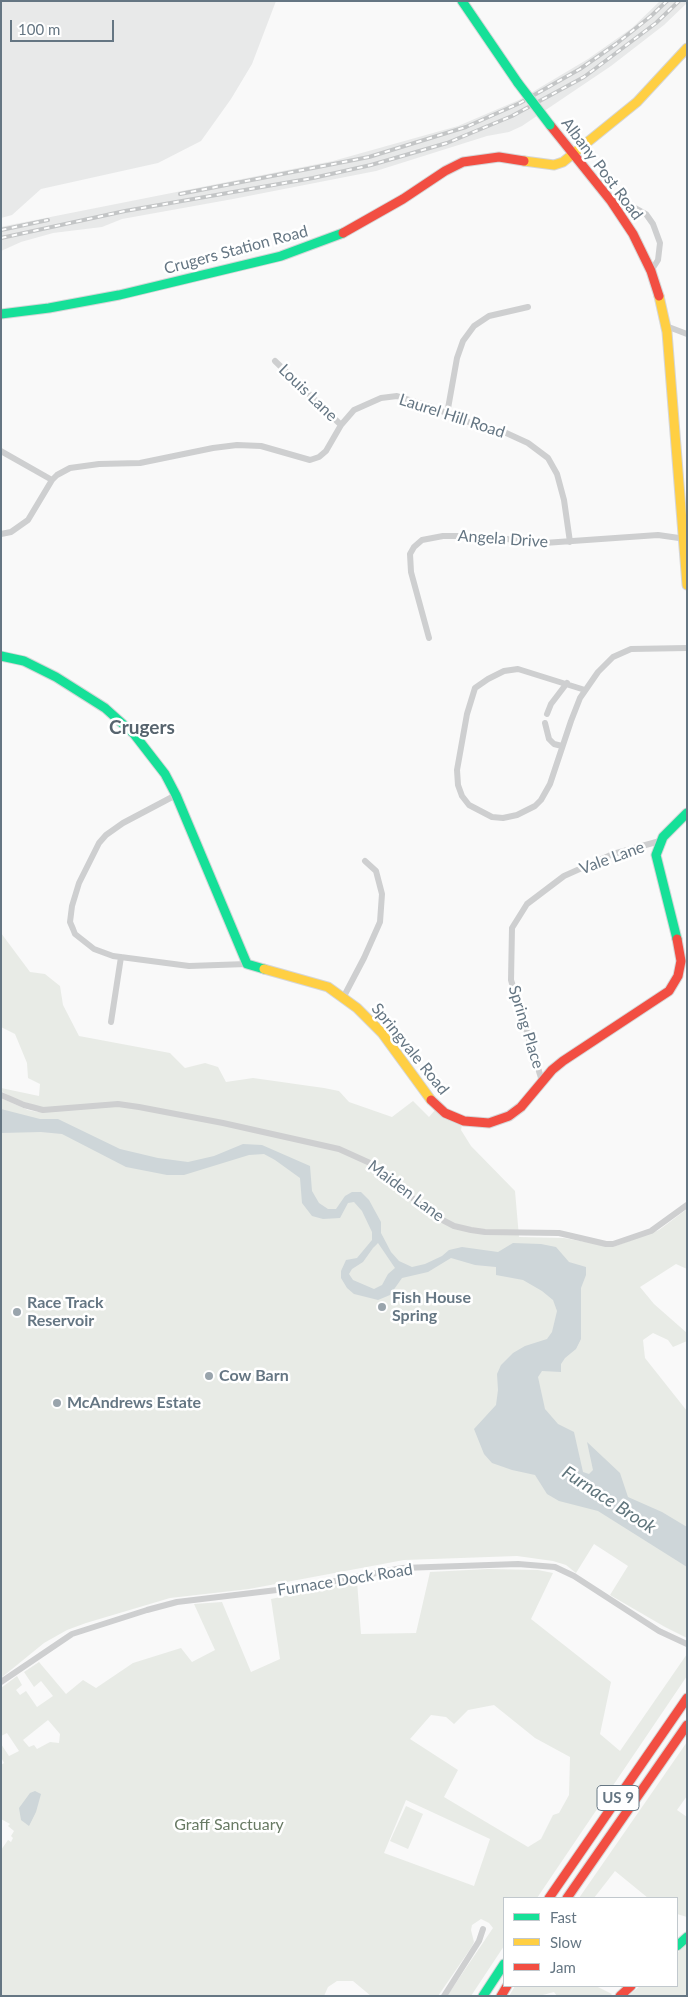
<!DOCTYPE html>
<style>
body{margin:0}
#map{position:relative;width:688px;height:1997px;overflow:hidden;background:#f9f9f9;font-family:Lato,sans-serif}
canvas{display:block}
.frame{position:absolute;inset:0;border:2px solid #657683;pointer-events:none}
.legend{position:absolute;left:503px;top:1897px;width:175px;height:90px;box-sizing:border-box;background:#fff;border:1px solid #c1c8cd;margin:0;padding:6px 9px;list-style:none;font-size:15px;color:#657683}
.legend li{display:flex;align-items:center;gap:10px;height:25px}
.legend b{width:25px;border:1px solid #c1c8cd}
.scale{position:absolute;left:10px;top:20px;width:104px;height:22px;box-sizing:border-box;border:2px solid #657683;border-top:0;padding-left:6px;font-size:15px;line-height:18px;white-space:nowrap;color:#657683;-webkit-text-stroke:4px #fff;paint-order:stroke}
</style>
<div id="map">
<canvas width="688" height="1997"></canvas>
<div class="frame"></div>
<ul class="legend">
<li><b style="height:6px;background:#16e098"></b>Fast</li>
<li><b style="height:6px;background:#ffcf43"></b>Slow</li>
<li><b style="height:6px;background:#f24e42"></b>Jam</li>
</ul>
<div class="scale">100 m</div>
</div>
<script>
const context = document.querySelector('canvas').getContext('2d');
context.lineJoin = 'round';
function fillPath(path, color) {
  context.fillStyle = color;
  context.fill(path, 'evenodd');
}
function shape(rows) {
  const path = new Path2D();
  for (const r of rows) {
    path.moveTo(r[0], r[1]);
    for (let i = 2; i < r.length; i += 2) path.lineTo(r[i], r[i + 1]);
  }
  return path;
}
function trace(path, color, width, dash) {
  context.strokeStyle = color;
  context.lineWidth = width;
  context.lineCap = dash ? 'butt' : 'round';
  context.setLineDash(dash || []);
  context.stroke(path);
}
function drawText(font, color, halo, rows, align = 'center') {
  context.font = font + ' Lato,sans-serif';
  context.lineWidth = 5;
  context.setLineDash([]);
  context.textBaseline = 'middle';
  context.strokeStyle = halo;
  context.fillStyle = color;
  for (const [text, x, y, turn = 0] of rows) {
    context.save();
    context.translate(x, y);
    context.rotate((+turn || 0) * Math.PI / 180);
    context.textAlign = isNaN(turn) ? turn : align;
    if (halo) context.strokeText(text, 0, 0);
    context.fillText(text, 0, 0);
    context.restore();
  }
}
const built = shape([
 [1,1,276,1,252,64,231,99,201,141,158,163,41,189,12,215,1,218],
 [660,1,687,1,687,3,664,25,611,66,522,126,509,132,487,136,376,171,233,199,122,219,102,227,53,233,21,242,1,251,1,227,5,226,333,161,458,126,519,100,588,59,632,28]
]);
const green = shape([
 [1,933,30,972,45,974,60,986,63,1005,79,1036,170,1053,185,1068,205,1063,218,1067,226,1082,253,1078,324,1088,339,1091,349,1102,392,1117,413,1101,429,1117,435,1110,449,1120,462,1125,461,1130,471,1146,515,1191,519,1237,564,1238,613,1247,659,1230,687,1209,687,1269,676,1264,640,1287,654,1304,687,1333,687,1341,673,1347,668,1340,653,1333,643,1340,645,1358,687,1411,687,1638,665,1627,610,1595,628,1566,594,1544,576,1573,566,1565,553,1561,517,1556,404,1560,249,1589,170,1598,86,1623,67,1630,44,1643,1,1678,1,1098,28,1110,38,1112,38,1107,13,1098,1,1091,1,1088,39,1096,40,1084,28,1078,27,1063,15,1034,1,1027],
 [488,1569,538,1570,553,1573,531,1619,611,1682,600,1734,620,1751,687,1654,687,1676,537,1898,504,1898,504,1946,471,1996,447,1996,493,1928,489,1923,481,1919,472,1925,471,1930,474,1942,471,1948,438,1996,371,1996,353,1981,337,1981,328,1987,324,1996,1,1996,1,1850,8,1840,11,1842,13,1838,11,1836,14,1831,8,1826,10,1824,1,1819,1,1765,4,1763,1,1757,1,1744,9,1756,19,1751,7,1733,1,1736,1,1688,17,1676,22,1685,16,1690,20,1695,26,1691,37,1707,53,1696,41,1681,34,1687,24,1672,39,1662,66,1694,83,1680,96,1688,133,1663,181,1648,192,1662,215,1650,194,1604,222,1602,251,1672,280,1659,271,1599,357,1581,361,1634,416,1633,430,1572],
 [494,1705,535,1738,570,1757,569,1795,559,1813,553,1815,541,1839,528,1847,444,1797,458,1770,410,1739,431,1715,446,1717,454,1724,468,1710],
 [48,1720,60,1734,59,1743,50,1742,37,1749,34,1745,29,1747,23,1740],
 [406,1800,490,1839,474,1886,384,1853],
 [687,1742,687,1796,677,1810,687,1817,687,1917,677,1914,677,1898,648,1898,615,1871,594,1898,579,1898],
 [406,1806,423,1814,408,1849,390,1841],
 [687,1944,687,1996,628,1996,640,1986,677,1986,677,1953],
 [515,1986,596,1986,612,1994,610,1996,557,1996,554,1992,539,1996,509,1996]
]);
const water = shape([
 [1,1109,40,1119,58,1119,120,1149,158,1158,188,1162,214,1156,243,1144,262,1145,310,1166,312,1191,319,1203,328,1209,336,1209,345,1196,352,1192,361,1192,369,1200,381,1222,381,1233,391,1252,399,1261,412,1267,425,1264,442,1256,449,1250,462,1247,498,1252,513,1243,541,1244,556,1247,569,1262,586,1267,586,1275,581,1288,581,1339,576,1349,565,1358,561,1364,561,1372,542,1371,538,1377,545,1409,558,1424,574,1432,583,1472,589,1474,593,1470,587,1442,620,1473,628,1497,662,1512,687,1527,687,1567,598,1511,559,1501,547,1494,535,1475,512,1470,492,1463,484,1454,474,1429,496,1405,498,1390,497,1374,501,1365,513,1353,525,1346,547,1339,552,1332,557,1311,553,1300,542,1291,523,1280,496,1275,496,1267,475,1265,451,1258,428,1272,402,1278,390,1295,378,1300,354,1294,347,1288,341,1278,341,1271,346,1260,357,1258,372,1240,372,1232,362,1211,354,1202,348,1203,340,1218,323,1219,312,1216,302,1203,300,1178,275,1160,264,1154,249,1155,184,1175,167,1175,126,1167,62,1134,41,1132,1,1133],
 [378,1243,395,1268,388,1274,382,1285,374,1289,353,1280,349,1274,352,1269,363,1262,373,1248],
 [35,1791,41,1794,36,1812,29,1826,21,1820,19,1808,30,1793]
]);
const street = shape([
 [611,201,628,204,646,214,653,224,660,243,658,260,651,271],
 [666,326,687,334],
 [275,361,341,425],
 [447,414,457,358,463,341,474,326,489,316,528,307],
 [1,451,52,480],
 [1,534,11,532,28,520,52,480,57,475,70,468,99,464,140,463,213,448,237,445,261,446,310,460,319,457,326,451,341,425,354,410,381,398,397,396,429,406,481,427,504,432,528,443,548,458,557,474,564,500,570,542],
 [429,638,411,572,410,554,414,547,422,540,443,536,479,536,544,543,658,535,686,539],
 [585,690,518,669,504,671,488,679,475,688,467,714,457,770,458,785,462,796,469,805,492,817,503,818,517,815,535,806,541,800,550,784,571,721,580,698,598,672,613,657,631,649,687,648],
 [547,714,551,704,567,683],
 [545,723,549,739,554,744,562,746],
 [176,795,123,823,106,835,99,843,79,883,72,906,70,922,73,929,75,934,94,949,113,956,189,966,247,964],
 [343,998,364,958,380,922,382,894,376,871,365,861],
 [111,1022,121,957],
 [542,1081,511,980,512,928,527,904,564,876,613,854,660,841],
 [1,1095,24,1105,43,1110,118,1104,139,1107,223,1123,339,1149,370,1163,433,1215,454,1226,471,1230,485,1232,559,1233,606,1244,613,1244,651,1231,687,1205],
 [1,1682,72,1634,147,1610,177,1602,310,1586,402,1568,518,1564,555,1567,574,1576,659,1631,687,1644],
 [444,1996,479,1941,483,1929]
]);
const fast = shape([
 [462,1,518,83],
 [1,314,49,308,119,295,281,256,343,233],
 [1,656,24,661,56,677,105,708,134,734,165,774,176,795,247,964,264,969],
 [677,939,656,855,663,837,687,813],
 [677,1946,687,1937],
 [483,1996,504,1964]
]);
const slow = shape([
 [524,161,554,165,563,162,637,102,687,48],
 [659,296,667,332,687,585],
 [264,969,328,987,357,1008,382,1033,431,1100]
]);
const jam = shape([
 [550,125,611,201,633,234,651,271,659,296],
 [343,233,403,199,445,171,463,162,499,157,524,161],
 [431,1100,445,1113,464,1121,489,1123,509,1116,521,1107,552,1070,563,1061,669,991,678,976,681,961,677,939],
 [549,1898,687,1698],
 [567,1898,687,1725],
 [501,1996,507,1986],
 [620,1996,631,1986]
]);
const rail = shape([
 [180,194,369,157,466,127,520,103,580,69,616,44,651,16,667,1],
 [1,230,48,220],
 [1,238,125,211,313,178,371,165,447,143,512,116,584,77,656,23,679,1]
]);
const fastBridge = shape([
 [518,83,550,125]
]);
const markers = [
 [382,1307,5,"#99a4ac"],
 [17,1312,5,"#99a4ac"],
 [209,1376,5,"#99a4ac"],
 [57,1403,5,"#99a4ac"]
];
const shields = [
 [618,1798,42]
];
const shieldNames = [
 ["US 9",618,1798]
];
const streetNames = [
 ["Albany Post Road",602,169,53],
 ["Crugers Station Road",236,250,-15],
 ["Louis Lane",308,393,44],
 ["Laurel Hill Road",452,416,18],
 ["Angela Drive",503,539,4],
 ["Vale Lane",612,858,-20],
 ["Spring Place",526,1027,73],
 ["Springvale Road",410,1049,51],
 ["Maiden Lane",406,1191,37],
 ["Furnace Dock Road",345,1580,-9]
];
const poiNames = [
 ["Fish House",392,1298],
 ["Spring",392,1316],
 ["Race Track",27,1303],
 ["Reservoir",27,1321],
 ["Cow Barn",219,1376],
 ["McAndrews Estate",67,1403]
];
const parkNames = [
 ["Graff Sanctuary",229,1825]
];
const waterNames = [
 ["Furnace Brook",609,1500,33]
];
const quarterNames = [
 ["Crugers",142,728]
];
fillPath(built, '#e8e9e9');
fillPath(green, '#e8ebe6');
fillPath(water, '#ced6d9');
trace(fast, '#d5d6d7', 11);
trace(slow, '#d5d6d7', 11);
trace(jam, '#d5d6d7', 11);
trace(street, '#cecfd0', 6);
trace(fast, '#16e098', 9);
trace(slow, '#ffcf43', 9);
trace(jam, '#f24e42', 9);
trace(rail, '#c3c5c6', 4);
trace(rail, '#fff', 2, [5.5]);
trace(fastBridge, '#d5d6d7', 11, []);
trace(fastBridge, '#16e098', 9);
for (const [x, y, r, color] of markers) {
  const dot = new Path2D();
  dot.arc(x, y, r, 0, 2 * Math.PI);
  context.fillStyle = color;
  context.fill(dot);
  trace(dot, '#fff', 2);
}
for (const [x, y, w] of shields) {
  const box = new Path2D();
  box.roundRect(x - w / 2, y - 12.5, w, 25, 4);
  context.fillStyle = '#fff';
  context.fill(box);
  trace(box, '#657683', 1);
}
drawText('bold 15px', '#657683', null, shieldNames);
drawText('16px', '#657683', '#fff', streetNames);
drawText('bold 16px', '#657683', '#fff', poiNames, 'left');
drawText('16px', '#687a64', '#fff', parkNames);
drawText('italic 18px', '#60757c', '#fff', waterNames);
drawText('bold 19px', '#57646e', '#fff', quarterNames);
</script>
